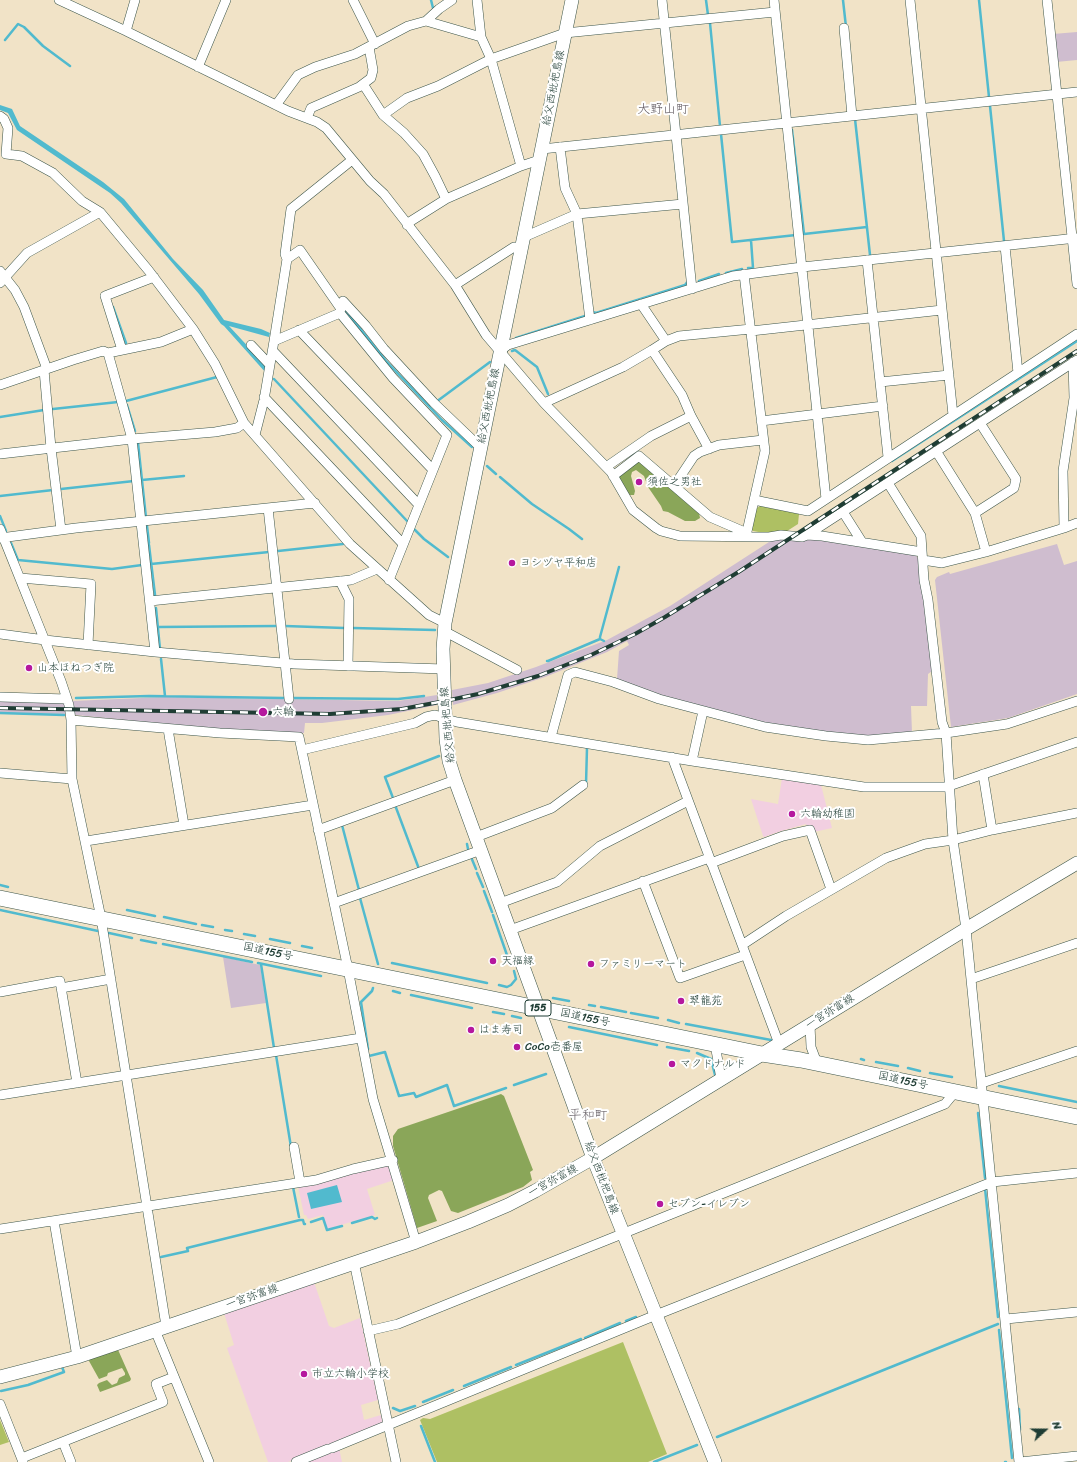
<!DOCTYPE html>
<meta charset="utf-8">
<style>
body{margin:0}
#map{position:relative;width:1077px;height:1462px;overflow:hidden;background:#f1e3c7;font-family:Sriracha,sans-serif}
canvas{display:block}
.north{position:absolute;left:1025px;top:1410px;width:40px;height:40px;-webkit-text-stroke:3px #fff;paint-order:stroke;rotate:69deg;font-size:11px;font-weight:700;line-height:16px;text-align:center;color:#1f3d34}
.north::after{content:'';display:block;margin:auto;width:14px;height:18px;background:#1f3d34;clip-path:polygon(50% 0,100% 100%,50% 72%,0 100%)}
</style>
<div id="map">
<canvas width="1077" height="1462"></canvas>
<div class="north">N</div>
</div>
<script>
const context = document.querySelector('canvas').getContext('2d');
context.lineJoin = 'round';
function fillPath(path, color) {
  context.fillStyle = color;
  context.fill(path, 'evenodd');
}
function shape(rows) {
  const path = new Path2D();
  for (const r of rows) {
    path.moveTo(r[0], r[1]);
    for (let i = 2; i < r.length; i += 2) path.lineTo(r[i], r[i + 1]);
  }
  return path;
}
function trace(path, color, width, dash) {
  context.strokeStyle = color;
  context.lineWidth = width;
  context.lineCap = dash ? 'butt' : 'round';
  context.setLineDash(dash || []);
  context.stroke(path);
}
function drawText(font, color, halo, rows, align = 'center') {
  context.font = font + ' Sriracha,"Klee One",sans-serif';
  context.lineWidth = 4;
  context.setLineDash([]);
  context.textBaseline = 'middle';
  context.strokeStyle = halo;
  context.fillStyle = color;
  for (const [text, x, y, turn = 0] of rows) {
    context.save();
    context.translate(x, y);
    context.rotate((+turn || 0) * Math.PI / 180);
    context.textAlign = isNaN(turn) ? turn : align;
    if (halo) context.strokeText(text, 0, 0);
    context.fillText(text, 0, 0);
    context.restore();
  }
}
const built = shape([
 [782,778,821,785,832,828,814,832,808,829,806,824,781,831,764,837,763,836,751,799,778,804],
 [386,1164,390,1165,394,1180,367,1189,375,1215,327,1229,323,1215,308,1219,306,1215,304,1215,298,1186],
 [314,1282,329,1326,334,1328,360,1318,378,1400,361,1405,364,1420,381,1415,383,1424,288,1462,268,1462,227,1348,234,1345,224,1313],
 [339,1448,342,1462,304,1462]
]);
const industrial = shape([
 [1077,32,1077,60,1056,62,1053,34],
 [779,537,796,540,828,540,915,554,919,560,932,671,928,674,927,706,911,706,912,733,870,736,830,734,767,725,675,700,617,679,619,651,629,645,627,641,607,652,545,677,497,693,453,705,452,690,488,683,536,667,607,640,670,606,769,542],
 [1057,544,1064,565,1077,561,1077,694,1008,718,951,727,935,580,937,577,949,572,950,574],
 [437,695,437,705,388,715,322,723,305,723,304,733,252,733,76,715,73,712,72,701,165,697,398,701],
 [0,700,65,702,66,714,0,713],
 [223,957,260,965,266,1003,231,1008]
]);
const green = shape([
 [760,506,799,514,798,524,784,533,770,534,753,531,751,528,757,508],
 [623,1342,667,1454,648,1462,437,1462,420,1420,423,1418,430,1419],
 [0,1420,9,1442,0,1445]
]);
const forest = shape([
 [639,460,699,513,700,518,695,521,685,521,668,512,663,511,661,506,648,487,644,476,636,470,632,472,631,476,635,491,634,495,627,495,618,475],
 [501,1094,504,1096,533,1170,530,1172,532,1180,523,1187,458,1213,451,1211,442,1191,439,1190,429,1195,428,1198,437,1221,417,1228,393,1146,393,1136,398,1129],
 [118,1350,119,1352,131,1379,130,1381,100,1392,97,1385,99,1383,107,1380,112,1385,117,1383,119,1378,125,1375,125,1373,122,1368,108,1373,107,1376,99,1379,89,1361,90,1358,100,1356]
]);
const water = shape([
 [0,105,12,109,20,126,103,182,124,199,173,259,203,290,224,320,261,329,270,333,269,337,229,326,268,368,266,373,224,326,221,324,199,294,121,203,110,193,17,130,8,113,0,110],
 [337,1185,342,1202,311,1209,307,1193]
]);
const stream = shape([
 [431,0,434,12],
 [843,0,846,27],
 [979,0,989,97],
 [705,15,708,15,706,0],
 [710,23,720,126],
 [5,40,18,24,24,27,43,46,70,66],
 [990,106,1004,241],
 [855,119,870,255],
 [792,130,804,234,867,227],
 [721,134,732,242,796,235],
 [748,268,753,268,751,240],
 [726,273,742,269],
 [699,281,719,274],
 [113,307,126,343],
 [346,311,386,361,442,420,472,447],
 [593,312,596,313,685,285,688,281],
 [516,338,585,316],
 [512,351,515,350,537,367,548,394],
 [274,379,408,522],
 [126,401,217,377],
 [436,402,490,362],
 [127,405,135,431],
 [53,409,118,402],
 [0,417,44,410],
 [138,443,146,518],
 [892,461,1077,341],
 [487,466,496,474],
 [500,477,532,504,569,529,582,539],
 [142,480,184,476],
 [61,489,134,481],
 [0,496,53,490],
 [0,516,6,531],
 [147,526,149,543],
 [414,529,424,539,448,557],
 [11,543,18,560,112,569,142,565],
 [149,545,155,595],
 [278,551,343,544],
 [151,564,269,552],
 [156,608,160,649],
 [285,626,344,628],
 [158,627,277,626],
 [353,628,435,630],
 [604,641,600,639,600,637,619,567],
 [161,659,165,696],
 [547,661,548,661,600,639],
 [76,698,149,696,284,698],
 [293,698,398,699,424,696],
 [0,713,64,715],
 [586,784,587,748],
 [393,798,385,777,439,756],
 [395,805,419,869],
 [342,825,359,890],
 [467,844,468,849],
 [471,857,476,869],
 [477,873,483,887],
 [0,885,8,887],
 [484,891,492,912],
 [360,898,378,964],
 [0,910,98,931],
 [127,910,155,916],
 [493,915,508,958],
 [164,917,196,924],
 [202,925,213,927],
 [225,930,232,931],
 [109,933,132,938],
 [244,934,255,936],
 [270,939,290,943],
 [141,940,156,943],
 [163,944,252,962],
 [302,946,312,948],
 [510,961,511,965],
 [258,963,321,976],
 [392,963,487,983],
 [261,964,274,1048],
 [499,985,507,987,511,985,516,979,514,971],
 [393,991,400,993],
 [411,995,472,1008],
 [553,998,569,1001],
 [589,1005,595,1006],
 [601,1007,626,1012],
 [493,1012,504,1014],
 [631,1013,658,1018],
 [512,1016,521,1018],
 [668,1020,679,1023],
 [686,1024,771,1040],
 [569,1027,657,1045],
 [667,1047,689,1051],
 [368,1049,361,1002,372,991,373,988],
 [697,1053,711,1059,715,1075],
 [276,1055,291,1147],
 [369,1056,385,1052,399,1096,414,1093,416,1097,447,1085,454,1106,506,1088],
 [861,1059,864,1060],
 [876,1062,898,1066],
 [908,1068,920,1071],
 [930,1073,952,1077],
 [514,1085,546,1074],
 [999,1086,1077,1102],
 [978,1113,985,1178],
 [293,1187,299,1217],
 [985,1188,998,1317],
 [311,1222,323,1218,327,1230,342,1226],
 [352,1223,372,1217,375,1219,377,1218],
 [161,1257,188,1251,187,1248,300,1220,303,1220,304,1224,305,1224],
 [626,1321,636,1317],
 [999,1330,1012,1458],
 [585,1338,620,1323],
 [516,1365,581,1339],
 [464,1386,511,1367],
 [1,1391,28,1385,64,1372,62,1367],
 [423,1402,453,1390],
 [393,1408,400,1411,415,1406],
 [1019,1409,1020,1430],
 [421,1426,435,1462],
 [717,1437,998,1324],
 [654,1462,697,1445],
 [1005,1462,1006,1462]
]);
const minor = shape([
 [59,0,126,31,288,111,317,122,326,128,370,181,384,194,455,285,486,335,544,403,611,472,633,510,656,528,661,531,680,536,769,537,781,535,802,537,807,535,822,536,922,552],
 [353,0,375,44],
 [477,0,481,37,491,59,521,166],
 [662,0,692,289],
 [774,0,826,499],
 [910,0,953,415],
 [1047,0,1077,284],
 [426,21,481,37],
 [844,28,852,116],
 [126,31,135,0],
 [198,67,226,0],
 [363,84,383,115,404,133,423,154,435,176,446,199],
 [276,105,298,75,315,67,355,54,408,26,426,21,439,9,452,0],
 [383,115,407,98,438,86,491,59,565,33,775,12],
 [0,116,4,119,8,128,6,154,22,156,53,173,82,201,100,212,149,271,193,329,215,364,244,423,350,544,429,615,445,623],
 [307,118,311,108,359,87,371,78,373,70,369,47],
 [560,147,565,188,577,214,590,320],
 [542,149,1077,92],
 [407,225,411,221,446,199,521,166,539,160],
 [524,237,577,214,683,204],
 [1005,246,1018,373],
 [287,259,300,250,341,309],
 [867,260,888,457],
 [0,271,15,290,24,307,47,369],
 [744,274,765,451,746,536],
 [0,283,27,253,100,212],
 [455,285,514,247,522,248],
 [343,301,366,326,384,349,434,403,481,448],
 [641,304,666,341],
 [299,330,433,470],
 [751,331,942,310],
 [274,341,287,259,285,254,291,209,352,160],
 [251,345,270,365],
 [122,350,105,296,154,277],
 [652,350,682,395,691,416,709,449],
 [273,351,419,505],
 [500,351,508,345,733,276,802,267,1077,238],
 [108,353,132,439,155,652],
 [44,370,51,448,61,530],
 [880,382,949,375],
 [0,385,73,360,103,351,108,353,161,342,193,329],
 [264,397,403,544],
 [544,403,623,367,652,350,666,341,679,336,751,329],
 [761,421,883,406],
 [255,435,264,400,274,341,340,313,393,378,447,435,389,580],
 [936,451,975,513,986,552],
 [0,454,132,439,215,432,237,428,244,423],
 [606,467,651,436,691,416],
 [613,476,639,456,710,517,747,533],
 [888,483,921,536,924,580,928,600,942,722,946,733,953,840,966,929,1019,1462],
 [674,486,694,456,700,452,719,445,763,440],
 [754,500,808,511,1077,334],
 [268,508,289,699],
 [843,512,862,542],
 [975,513,1014,488,1016,479,980,423],
 [1064,528,1063,471,1074,398,1073,362],
 [0,529,61,681,69,705,71,720,72,779,101,918,166,1326],
 [807,535,1077,360],
 [0,538,76,528,315,503],
 [923,560,942,563,986,552,1064,528,1077,523],
 [20,578,91,584,88,645],
 [340,581,349,599,348,666],
 [150,601,351,580,377,569],
 [444,631,517,670],
 [0,634,45,640,155,652,294,664,444,669],
 [0,697,67,699],
 [71,720,220,733,299,737,348,969,373,1099,416,1242],
 [168,729,184,825],
 [551,737,568,675,575,672,613,682,659,699,765,727,826,736,868,740,946,733,1007,724,1077,701],
 [302,750,415,723,426,717,435,715,446,719,457,722,692,761,864,787,950,787],
 [672,757,779,1044],
 [692,761,703,711],
 [0,773,72,779],
 [983,774,992,830],
 [949,786,1077,742],
 [318,830,455,780],
 [476,837,552,808,583,785],
 [86,841,313,805],
 [711,863,783,836,810,830,831,889],
 [643,881,680,978,745,955],
 [334,903,481,850],
 [500,903,557,882,600,846,688,801],
 [510,930,709,858],
 [742,945,786,916,886,858,925,844,953,840,992,830,1077,813],
 [971,979,1077,943],
 [61,988,111,979],
 [0,992,60,981,77,1083],
 [810,1025,811,1047,817,1063],
 [715,1044,721,1079],
 [982,1083,1077,1051],
 [0,1095,361,1038],
 [294,1147,300,1182],
 [54,1221,77,1357],
 [0,1229,316,1180,353,1169,393,1160],
 [354,1262,396,1462],
 [1006,1319,1077,1312],
 [155,1330,209,1462],
 [368,1331,398,1324,945,1104,955,1092],
 [0,1404,23,1462],
 [63,1442,71,1462],
 [332,1448,656,1315,992,1182,1077,1173],
 [22,1458,163,1402,156,1384,174,1377],
 [296,1462,328,1449],
 [1020,1462,1077,1456]
]);
const secondary = shape([
 [572,0,445,623,443,649,446,739,449,761,455,780,593,1158,715,1462],
 [0,1377,77,1357,416,1242,468,1222,508,1205,535,1191,593,1158,966,929,1077,863]
]);
const trunk = shape([
 [0,898,762,1054,801,1060,1077,1117]
]);
const rail = shape([
 [0,708,330,714,402,709,445,701,478,694,538,676,591,655,635,634,665,617,740,571,1077,351]
]);
const markers = [
 [639,482,4,"#b5179e"],
 [512,563,4,"#b5179e"],
 [29,668,4,"#b5179e"],
 [263,712,5,"#b5179e"],
 [792,814,4,"#b5179e"],
 [493,961,4,"#b5179e"],
 [591,964,4,"#b5179e"],
 [681,1001,4,"#b5179e"],
 [471,1030,4,"#b5179e"],
 [517,1047,4,"#b5179e"],
 [672,1064,4,"#b5179e"],
 [660,1204,4,"#b5179e"],
 [304,1374,4,"#b5179e"]
];
const shields = [
 [538,1008,26]
];
const shieldNames = [
 ["155",538,1008]
];
const streetNames = [
 ["給父西枇杷島線",554,88,-79],
 ["給父西枇杷島線",489,406,-79],
 ["給父西枇杷島線",448,725,-95],
 ["国道155号",268,952,12],
 ["一宮弥富線",830,1012,-32],
 ["国道155号",585,1018,12],
 ["国道155号",903,1081,12],
 ["給父西枇杷島線",601,1178,69],
 ["一宮弥富線",553,1181,-29],
 ["一宮弥富線",252,1297,-19]
];
const poiNames = [
 ["須佐之男社",647,482],
 ["ヨシヅヤ平和店",520,563],
 ["山本ほねつぎ院",37,668],
 ["六輪",272,712],
 ["六輪幼稚園",800,814],
 ["天福縁",501,961],
 ["ファミリーマート",599,964],
 ["翠龍苑",689,1001],
 ["はま寿司",479,1030],
 ["CoCo壱番屋",525,1047],
 ["マクドナルド",680,1064],
 ["セブン-イレブン",668,1204],
 ["市立六輪小学校",312,1374]
];
const quarterNames = [
 ["大野山町",663,110],
 ["平和町",588,1116]
];
fillPath(built, '#f2cfe1');
fillPath(industrial, '#cfbdcf');
fillPath(green, '#aec063');
fillPath(forest, '#8aa659');
fillPath(water, '#51bace');
trace(stream, '#51bace', 2.5);
trace(minor, '#3e564a', 10);
trace(secondary, '#3e564a', 14);
trace(trunk, '#3e564a', 16);
trace(minor, '#fff', 9);
trace(secondary, '#fff', 13);
trace(trunk, '#fff', 15);
trace(rail, '#1f3d34', 4);
trace(rail, '#fff', 2.5, [8]);
for (const [x, y, r, color] of markers) {
  const dot = new Path2D();
  dot.arc(x, y, r, 0, 2 * Math.PI);
  context.fillStyle = color;
  context.fill(dot);
  trace(dot, '#fff', 1.5);
}
for (const [x, y, w] of shields) {
  const box = new Path2D();
  box.roundRect(x - w / 2, y - 8, w, 16, 3);
  context.fillStyle = '#fff';
  context.fill(box);
  trace(box, '#1f3d34', 1);
}
drawText('bold 10px', '#1f3d34', null, shieldNames);
drawText('11px', '#1f3d34', '#fff', streetNames);
drawText('11px', '#1f3d34', '#fff', poiNames, 'left');
drawText('13px', '#655e64', '#fff', quarterNames);
</script>
